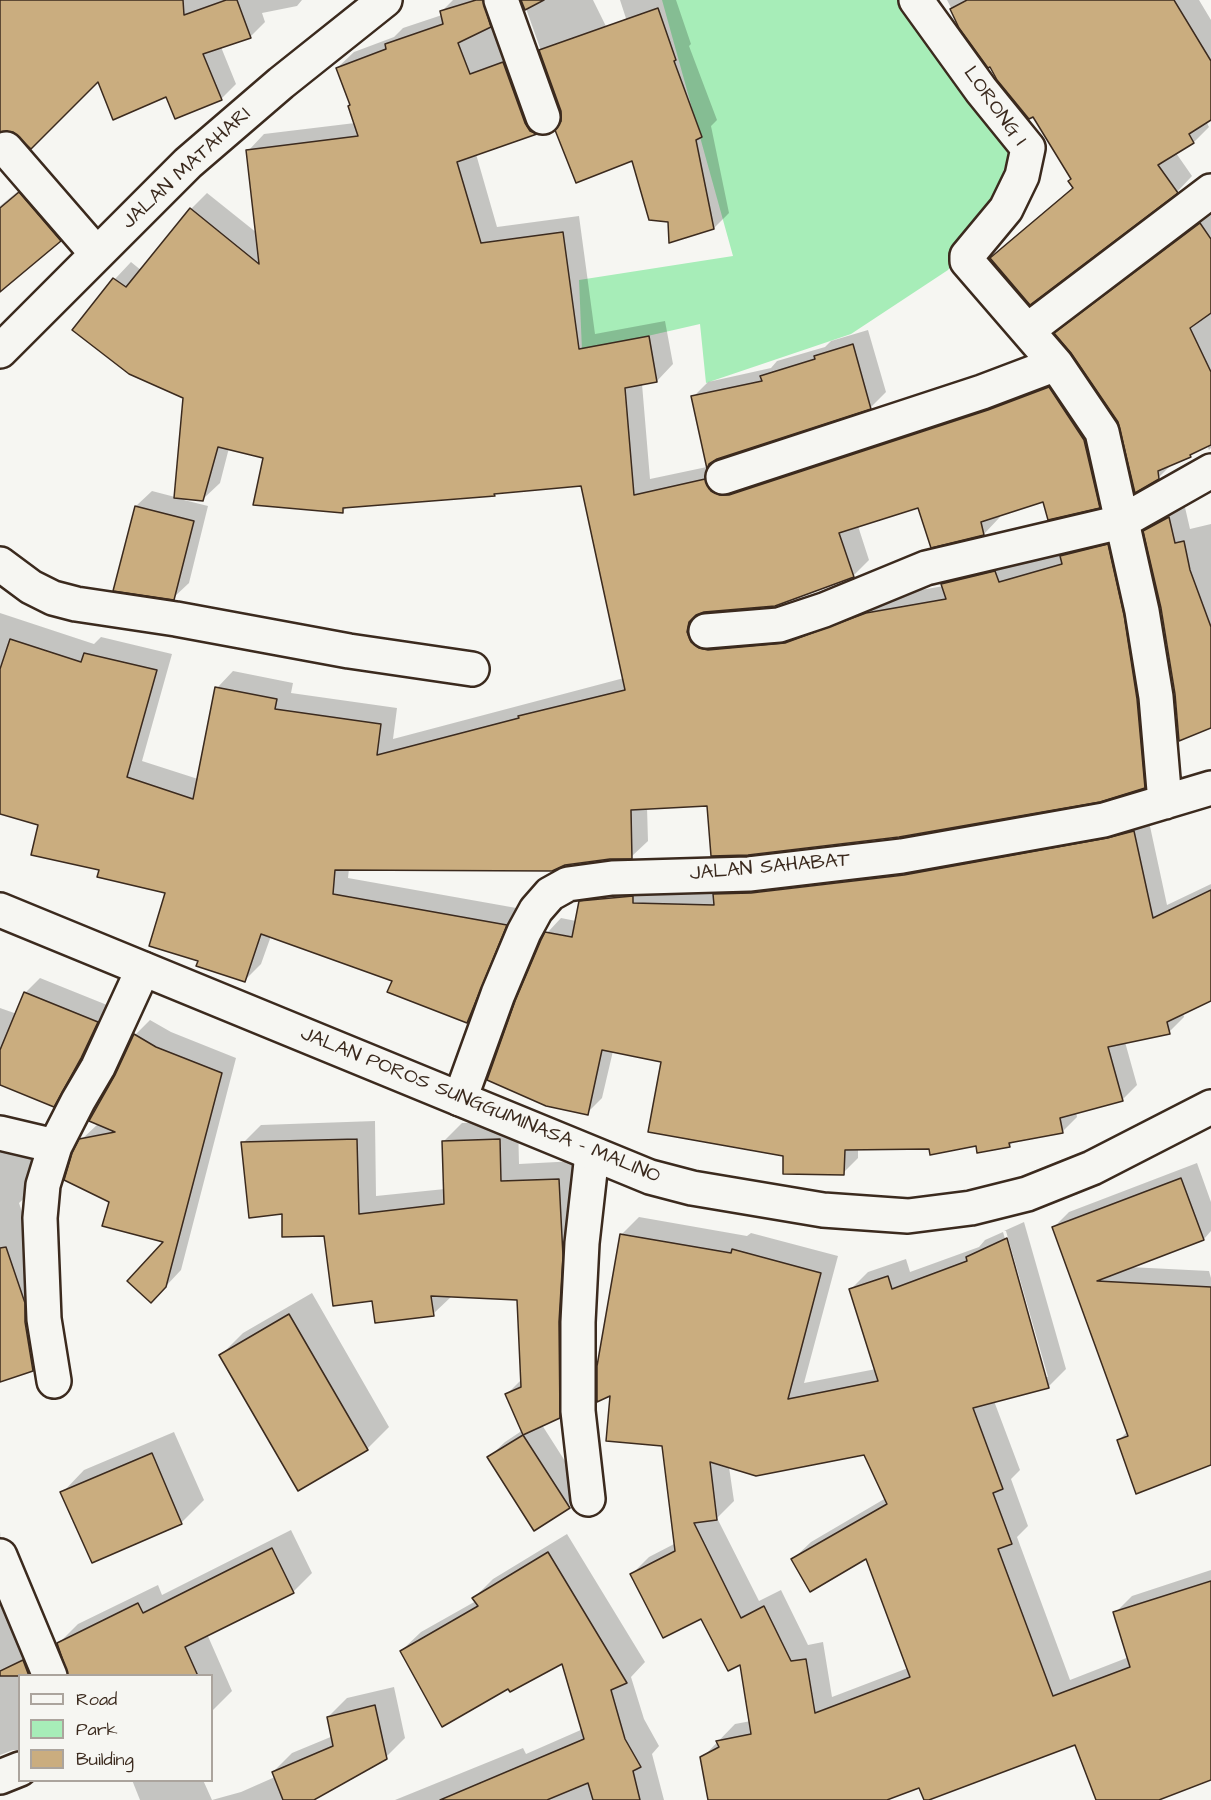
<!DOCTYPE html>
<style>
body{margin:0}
#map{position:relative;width:1211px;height:1800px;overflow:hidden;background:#f6f6f2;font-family:"Architects Daughter",sans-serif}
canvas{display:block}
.legend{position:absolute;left:18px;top:1674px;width:195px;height:108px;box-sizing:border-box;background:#f6f6f2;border:2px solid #aba49d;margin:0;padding:8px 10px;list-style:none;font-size:18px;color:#3b2a1e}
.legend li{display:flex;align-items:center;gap:12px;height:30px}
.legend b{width:30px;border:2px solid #aba49d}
</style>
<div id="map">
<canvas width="1211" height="1800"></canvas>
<ul class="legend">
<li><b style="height:8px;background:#f6f6f2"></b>Road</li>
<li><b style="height:16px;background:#a7edb8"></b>Park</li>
<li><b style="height:16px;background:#caad7f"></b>Building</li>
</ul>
</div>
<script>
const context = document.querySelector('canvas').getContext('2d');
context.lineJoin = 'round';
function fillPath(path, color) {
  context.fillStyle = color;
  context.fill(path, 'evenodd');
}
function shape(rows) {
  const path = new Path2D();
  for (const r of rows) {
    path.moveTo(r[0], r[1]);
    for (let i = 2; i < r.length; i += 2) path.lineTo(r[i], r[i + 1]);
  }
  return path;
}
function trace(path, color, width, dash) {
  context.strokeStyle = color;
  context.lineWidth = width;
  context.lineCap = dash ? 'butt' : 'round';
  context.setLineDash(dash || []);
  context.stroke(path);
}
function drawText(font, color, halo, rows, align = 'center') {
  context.font = font + ' "Architects Daughter",sans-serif';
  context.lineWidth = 4.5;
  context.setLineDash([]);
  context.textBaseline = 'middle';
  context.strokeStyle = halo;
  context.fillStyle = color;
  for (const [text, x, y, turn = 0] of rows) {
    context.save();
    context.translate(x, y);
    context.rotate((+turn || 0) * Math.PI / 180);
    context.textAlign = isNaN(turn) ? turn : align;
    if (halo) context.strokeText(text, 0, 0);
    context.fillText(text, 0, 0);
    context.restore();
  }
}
const green = shape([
 [662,0,902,0,1012,144,995,197,948,270,851,334,706,383,700,324,582,351,579,280,733,256]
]);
const shadow = shape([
 [0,0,302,0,297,6,262,13,265,22,250,37,221,47,236,84,221,99,167,95,99,80,13,130,0,130],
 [453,0,503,0,552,117,537,133,476,154,497,227,579,216,595,334,665,321,673,364,657,381,642,384,650,479,721,464,1066,371,1115,490,1099,506,1044,500,999,515,1000,517,984,534,919,506,858,526,869,560,853,576,704,611,703,616,707,626,944,586,943,584,960,568,1012,555,1015,566,1065,552,1078,540,1124,529,1161,770,1144,787,647,807,648,841,631,857,349,869,348,878,522,909,484,1005,467,1022,394,980,271,936,261,964,245,980,200,960,167,892,100,868,40,824,0,812,0,613,94,644,101,637,172,654,142,761,198,779,217,688,233,671,293,683,291,693,397,708,393,739,624,678,582,484,497,492,494,495,347,507,342,512,264,456,229,448,220,483,203,499,185,498,184,500,208,506,189,583,173,598,136,506,152,491,175,497,185,397,74,330,115,279,131,262,142,271,191,209,207,193,257,233,248,151,264,134,355,123,351,104,337,68,354,52,394,37,403,28,442,15,441,12],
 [523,0,593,0,639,93,649,89,620,0,676,0,691,44,689,46,717,120,711,126,729,213,714,228,670,220,633,159,563,121,562,110],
 [947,0,1199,0,1211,20,1211,118,1206,121,1209,127,1194,142,1176,153,1192,176,1177,192,992,259,1007,243,1074,187,1073,179,1034,115,961,27],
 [40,173,81,219,60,240,0,290,0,206],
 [1211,213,1211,448,1209,450,1147,297,1174,462,1159,477,1073,352,1056,334,1071,319],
 [868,330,886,392,871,407,717,458,707,466,693,397,708,382,771,368,777,361,825,347,831,341],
 [1184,503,1190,529,1211,524,1211,727,1176,694,1162,608,1145,531,1160,516],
 [1148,817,1167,905,1211,884,1211,999,1183,1012,1184,1017,1169,1032,1125,1042,1137,1085,1122,1100,1076,1112,1077,1117,1062,1132,1015,1140,1009,1146,977,1144,858,1149,858,1158,843,1173,785,1155,662,1061,613,1051,602,1098,587,1113,547,933,561,918,576,921,580,902,595,887],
 [40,978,112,1007,69,1090,54,1105,0,1083,0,1008,17,1014,25,993],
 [150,1020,171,1032,236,1058,181,1270,166,1286,166,1241,110,1201,81,1140,99,1123,116,1076,135,1035],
 [375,1121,376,1196,445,1189,444,1141,462,1123,518,1122,519,1164,576,1161,578,1398,559,1417,542,1425,579,1483,579,1495,563,1510,489,1457,505,1442,523,1430,507,1394,522,1379,518,1298,452,1296,433,1314,373,1299,325,1234,283,1212,243,1143,261,1125],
 [0,1141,51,1141,43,1181,19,1203,45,1281,54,1348,33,1370,0,1381],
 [1197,1163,1211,1202,1211,1231,1204,1239,1129,1267,1209,1271,1211,1278,1211,1464,1119,1440,1128,1431,1054,1227,1069,1212],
 [639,1217,747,1236,751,1233,838,1256,804,1383,876,1369,850,1290,868,1272,906,1259,910,1272,979,1247,985,1240,1003,1232,1045,1377,1048,1377,1006,1231,1004,1231,1024,1222,1066,1369,1048,1387,994,1401,1020,1470,1011,1479,1028,1526,1017,1537,1070,1680,1129,1657,1115,1613,1132,1596,1211,1570,1211,1779,1155,1800,1098,1800,1076,1743,920,1786,883,1800,710,1800,702,1758,735,1724,751,1721,741,1662,702,1617,632,1574,649,1557,676,1543,663,1444,621,1235],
 [865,1453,886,1498,811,1542,793,1559,867,1557,908,1668,832,1697,823,1642,808,1645,781,1590,759,1601,717,1518,734,1501,729,1467],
 [312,1293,389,1427,367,1449,221,1355,243,1333],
 [174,1432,204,1500,181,1523,62,1493,84,1470],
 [291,1530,312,1573,293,1592,207,1634,232,1691,212,1711,212,1676,70,1676,58,1644,78,1624,158,1585,162,1595],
 [0,1531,1,1544,66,1676,20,1676,20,1750,13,1750,0,1755],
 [567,1534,645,1662,631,1677,644,1719,659,1746,652,1754,664,1800,395,1800,523,1748,526,1754,583,1729,563,1662,509,1687,401,1651,421,1632,476,1601,474,1598,493,1579],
 [394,1687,405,1738,386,1757,311,1800,140,1800,132,1780,203,1780,212,1800,241,1792,275,1777,273,1772,292,1753,333,1736,328,1717,347,1698]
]);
const building = shape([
 [0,0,183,0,184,15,226,0,237,0,251,38,203,54,222,100,175,119,166,97,113,120,98,82,31,149,13,132,0,132,0,0],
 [476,0,483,0,491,27,458,43,470,74,503,62,525,123,530,131,537,134,457,162,481,243,563,232,579,349,649,336,657,382,625,388,634,495,705,479,711,491,720,495,729,495,988,410,1049,387,1084,440,1100,508,1048,520,1043,502,981,522,984,535,931,548,918,508,839,533,854,577,775,606,704,612,696,615,689,622,687,632,691,642,699,648,708,650,785,643,866,613,946,599,941,584,995,571,999,582,1062,564,1060,556,1108,544,1124,615,1137,699,1145,788,1100,802,899,837,748,855,711,856,707,806,631,810,632,859,610,859,565,865,552,871,335,870,333,894,507,925,467,1023,387,992,392,981,261,934,245,982,196,966,198,961,149,946,165,893,97,877,99,870,31,855,38,825,0,814,0,669,10,639,81,662,84,653,157,670,127,777,193,799,215,687,277,699,275,709,381,724,377,755,519,718,518,716,625,690,581,486,494,494,495,496,343,508,343,513,253,505,263,458,218,447,203,501,174,498,183,398,129,374,72,330,113,278,126,287,190,208,259,264,246,150,358,136,348,106,350,105,336,68,386,49,385,44,443,24,440,11,476,0],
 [521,0,544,0,525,10,521,0],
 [967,0,1174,0,1211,61,1211,120,1189,134,1194,143,1158,165,1178,193,1030,305,990,258,1073,188,1068,181,1071,179,1033,117,1029,119,997,80,990,67,988,68,959,28,950,9,967,0],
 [658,8,676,60,674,61,702,137,696,140,714,229,669,243,668,222,649,220,632,161,576,183,555,130,561,121,561,111,539,50,658,8],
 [19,192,61,241,0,292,0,208,19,192],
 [1200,223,1211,239,1211,313,1190,328,1211,372,1211,445,1190,455,1191,457,1158,471,1159,479,1135,493,1118,422,1071,353,1054,333,1200,223],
 [853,344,871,409,717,459,709,464,707,469,691,396,762,381,760,376,815,359,814,356,853,344],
 [135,506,194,521,174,600,113,591,135,506],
 [1169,517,1175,543,1184,541,1190,570,1211,627,1211,728,1179,741,1175,694,1161,608,1143,531,1169,517],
 [1134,831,1153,918,1211,890,1211,1001,1167,1022,1170,1034,1108,1047,1123,1101,1060,1118,1063,1133,1009,1143,1010,1147,977,1153,976,1146,930,1155,929,1149,845,1150,844,1175,783,1174,783,1156,648,1132,661,1062,602,1050,588,1115,546,1106,487,1080,515,1001,541,940,545,932,572,937,579,901,633,896,633,903,714,905,713,894,751,893,904,875,1107,838,1134,831],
 [24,992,98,1022,81,1058,54,1107,0,1085,0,1050,24,992],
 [134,1034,156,1047,222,1073,166,1287,151,1303,127,1281,163,1242,102,1226,109,1202,64,1180,72,1153,79,1139,115,1132,89,1121,115,1075,134,1034],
 [357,1139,359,1214,444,1204,442,1141,500,1139,501,1181,559,1179,563,1256,559,1322,560,1418,523,1435,505,1394,521,1387,517,1300,431,1296,434,1316,375,1323,372,1301,333,1306,324,1236,282,1237,282,1214,249,1218,241,1142,357,1139],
 [1181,1178,1204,1240,1097,1281,1211,1287,1211,1465,1136,1494,1117,1440,1128,1436,1052,1227,1181,1178],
 [620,1234,731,1253,732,1249,821,1273,788,1399,878,1381,849,1289,888,1276,892,1289,967,1261,966,1257,1007,1238,1049,1388,973,1408,1003,1489,993,1493,1012,1544,998,1549,1053,1696,1130,1667,1113,1612,1211,1581,1211,1780,1159,1800,1096,1800,1075,1745,929,1800,924,1800,919,1788,887,1800,708,1800,700,1757,719,1747,716,1741,751,1734,740,1665,728,1671,701,1619,663,1638,630,1574,675,1551,662,1446,606,1441,610,1396,597,1402,597,1366,620,1234],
 [864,1455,887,1504,791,1559,810,1592,866,1559,910,1677,815,1713,806,1659,791,1661,764,1606,741,1618,694,1523,717,1520,710,1462,756,1476,864,1455],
 [6,1247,25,1303,25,1322,33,1371,0,1382,0,1248,6,1247],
 [289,1314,368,1450,298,1491,219,1355,289,1314],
 [523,1435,570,1508,534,1531,487,1457,523,1435],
 [152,1453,182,1524,92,1563,60,1492,152,1453],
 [272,1548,294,1593,185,1647,198,1676,68,1676,57,1643,138,1603,143,1613,272,1548],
 [548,1552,627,1683,611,1690,625,1739,641,1767,633,1771,640,1800,593,1800,588,1783,547,1800,440,1800,584,1739,562,1664,510,1692,508,1689,442,1727,400,1651,478,1606,472,1598,548,1552],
 [23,1660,29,1676,0,1676,0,1671,23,1660],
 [375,1705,387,1759,314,1800,283,1800,272,1772,333,1746,327,1717,375,1705]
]);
const street = shape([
 [501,0,543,117],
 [916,0,981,90,1028,148,1022,176,1006,209,967,256,967,261,1056,364,1102,432,1142,611,1156,697,1165,802],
 [6,149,97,254],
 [1028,330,1211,191],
 [0,351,188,163,281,83,385,0],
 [723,477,982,392,1056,364],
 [0,564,31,587,53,598,76,604,176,619,349,651,472,669],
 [706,631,779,625,824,610,926,568,1121,522,1211,471],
 [460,1099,498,994,524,932,536,910,550,894,568,884,612,878,749,874,902,856,1104,820,1211,788],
 [0,1133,55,1146,78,1101,98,1067,143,969],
 [54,1381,44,1319,40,1218,43,1185,55,1146],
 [588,1499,578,1411,578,1322,582,1243,592,1154],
 [0,1556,50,1676],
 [0,1777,20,1769]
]);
const primary = shape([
 [0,910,650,1177,692,1188,823,1210,908,1216,971,1208,1027,1194,1092,1168,1211,1107]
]);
const streetNames = [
 ["LORONG I",994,107,54],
 ["JALAN MATAHARI",187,169,-43],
 ["JALAN SAHABAT",770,868,-5],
 ["JALAN POROS SUNGGUMINASA - MALINO",480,1106,22]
];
fillPath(green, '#a7edb8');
fillPath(shadow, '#0003');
fillPath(building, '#caad7f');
trace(building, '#3b2a1e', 1.5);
trace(street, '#3b2a1e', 38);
trace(primary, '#3b2a1e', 38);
trace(street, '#f6f6f2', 33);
trace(primary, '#f6f6f2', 33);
drawText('20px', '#3b2a1e', '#f6f6f2', streetNames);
</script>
